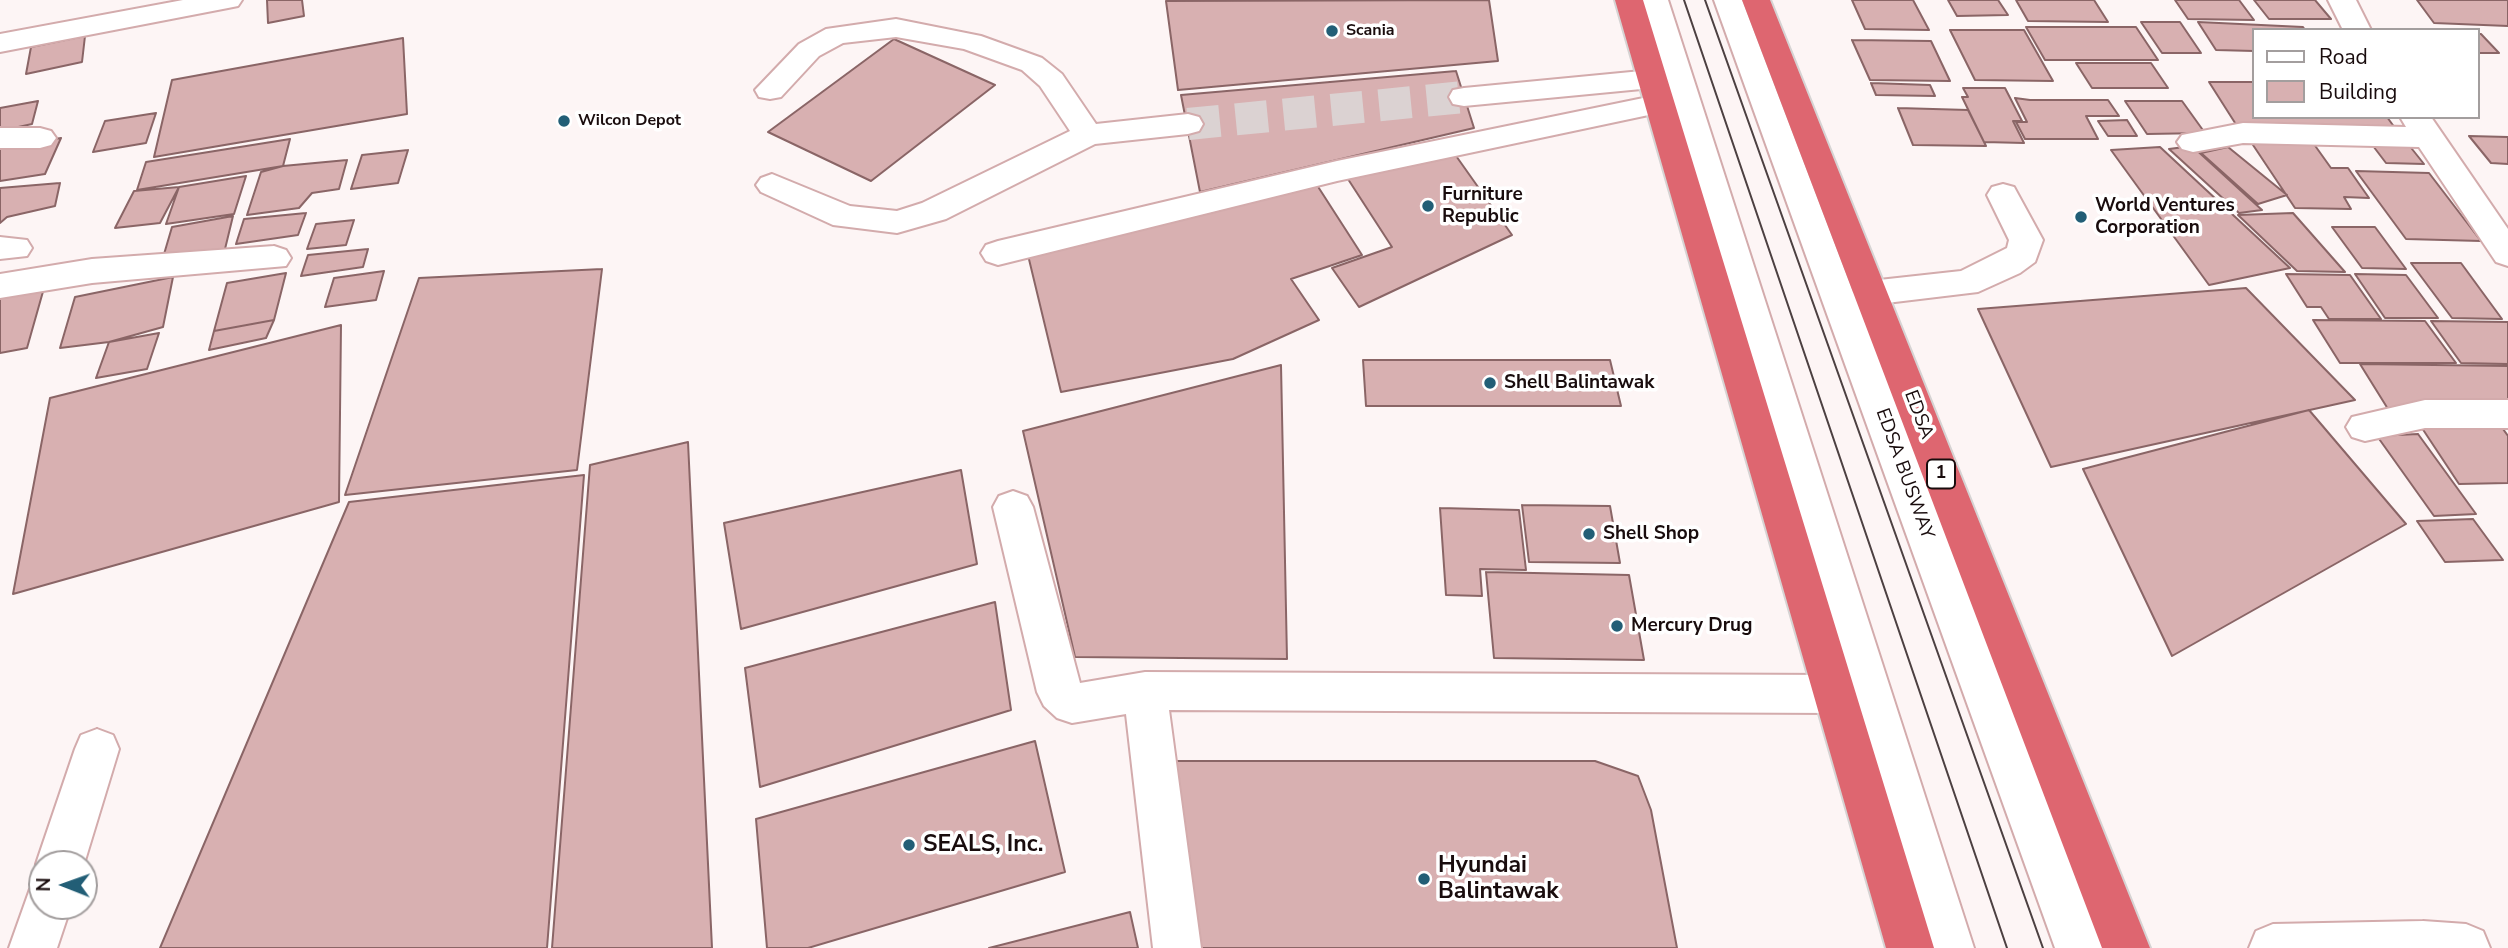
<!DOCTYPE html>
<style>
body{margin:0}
#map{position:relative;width:2508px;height:948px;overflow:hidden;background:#fdf5f5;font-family:"Nunito Sans",sans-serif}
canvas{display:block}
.legend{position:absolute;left:2252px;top:28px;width:228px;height:91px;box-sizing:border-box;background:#fff;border:2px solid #a39e9e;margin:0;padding:9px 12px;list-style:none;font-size:21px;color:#190c0d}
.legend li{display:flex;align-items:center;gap:14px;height:35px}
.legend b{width:35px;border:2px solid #a39e9e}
.north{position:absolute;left:28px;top:850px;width:70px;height:70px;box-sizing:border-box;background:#fff;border:2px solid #a39e9e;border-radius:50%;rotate:271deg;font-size:19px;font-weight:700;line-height:28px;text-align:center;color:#190c0d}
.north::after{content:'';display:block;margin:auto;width:24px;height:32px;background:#225e76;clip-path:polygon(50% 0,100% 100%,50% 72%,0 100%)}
</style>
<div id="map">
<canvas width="2508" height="948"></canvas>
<ul class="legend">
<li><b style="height:9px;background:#fff"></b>Road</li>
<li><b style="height:19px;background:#d8b0b1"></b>Building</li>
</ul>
<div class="north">N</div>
</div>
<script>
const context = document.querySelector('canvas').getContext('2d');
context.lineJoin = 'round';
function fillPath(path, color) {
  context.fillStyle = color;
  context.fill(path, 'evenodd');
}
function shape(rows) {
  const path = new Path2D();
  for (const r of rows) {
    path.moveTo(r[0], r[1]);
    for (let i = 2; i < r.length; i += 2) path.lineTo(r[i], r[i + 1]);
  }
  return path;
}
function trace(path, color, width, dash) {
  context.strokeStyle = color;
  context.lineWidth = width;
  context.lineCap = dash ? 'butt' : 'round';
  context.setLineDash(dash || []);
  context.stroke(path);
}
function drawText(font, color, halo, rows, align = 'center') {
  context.font = font + ' "Nunito Sans",sans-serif';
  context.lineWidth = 7;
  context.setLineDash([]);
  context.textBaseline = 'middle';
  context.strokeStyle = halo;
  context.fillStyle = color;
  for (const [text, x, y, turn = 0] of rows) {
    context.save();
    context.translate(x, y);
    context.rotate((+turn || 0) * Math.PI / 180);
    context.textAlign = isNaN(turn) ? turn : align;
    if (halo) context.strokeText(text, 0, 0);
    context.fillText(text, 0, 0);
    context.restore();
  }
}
const building = shape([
 [267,0,302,0,304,16,268,23,267,0],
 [1489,0,1498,61,1178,90,1166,1,1489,0],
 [1852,0,1913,0,1929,30,1865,29,1852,0],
 [1948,0,1998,0,2008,15,1957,16,1948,0],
 [2016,0,2094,0,2108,22,2028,21,2016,0],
 [2175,0,2239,0,2254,20,2188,19,2175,0],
 [2254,0,2315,0,2331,19,2269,19,2254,0],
 [2417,0,2508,0,2508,26,2434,23,2417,0],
 [2141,22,2180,22,2201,53,2162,53,2141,22],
 [2198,22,2303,27,2305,30,2254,30,2254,51,2216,50,2198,22],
 [2026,27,2136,27,2158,60,2045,60,2026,27],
 [1950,30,2024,30,2053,81,1975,80,1950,30],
 [2478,34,2481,34,2499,53,2478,53,2478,34],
 [85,36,82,62,26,74,31,47,85,36],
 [403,38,407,114,154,157,172,80,403,38],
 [894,39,995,85,871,181,768,132,894,39],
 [1852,40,1931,41,1950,81,1870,80,1852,40],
 [2076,63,2151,63,2168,88,2092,88,2076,63],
 [1456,71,1474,128,1200,192,1181,95,1456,71],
 [2209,82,2254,82,2254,117,2387,117,2395,128,2237,126,2209,82],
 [1871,83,1930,85,1935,96,1876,95,1871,83],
 [1963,88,2005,88,2022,121,2013,121,2024,143,1984,142,1962,97,1968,97,1963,88],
 [2015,98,2030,100,2108,100,2119,116,2086,116,2098,139,2025,139,2016,122,2027,122,2015,98],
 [38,101,32,124,0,131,0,108,38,101],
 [2125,101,2182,101,2205,133,2147,134,2125,101],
 [1898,108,1968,110,1986,146,1913,145,1898,108],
 [156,113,146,143,93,152,105,121,156,113],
 [2127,120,2137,136,2108,136,2098,121,2127,120],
 [2469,136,2508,137,2508,164,2491,163,2469,136],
 [61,138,45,174,0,181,0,147,61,138],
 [2367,138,2404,139,2424,164,2386,163,2367,138],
 [290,139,283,166,137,190,146,162,290,139],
 [2249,139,2311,140,2331,168,2348,168,2369,198,2344,197,2351,209,2295,208,2249,139],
 [2192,146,2262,210,2239,213,2169,149,2192,146],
 [2160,147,2290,268,2209,285,2111,150,2160,147],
 [2228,147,2287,195,2258,204,2201,153,2228,147],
 [408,150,398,183,351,189,362,155,408,150],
 [1454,153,1512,235,1359,307,1332,268,1392,247,1346,176,1454,153],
 [347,160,339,189,312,193,299,208,247,215,261,172,283,166,347,160],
 [2356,171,2429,173,2481,241,2406,239,2356,171],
 [246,176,234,214,166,224,179,187,246,176],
 [1315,182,1362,255,1291,279,1319,320,1233,359,1061,392,1027,251,1315,182],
 [60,183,55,206,7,217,0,223,0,188,60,183],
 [179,187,160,223,115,228,134,191,179,187],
 [306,213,298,235,236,244,244,219,306,213],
 [2293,213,2345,272,2297,271,2238,215,2293,213],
 [233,216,225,249,162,261,172,227,233,216],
 [354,220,346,245,307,249,316,224,354,220],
 [2332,227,2375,227,2406,269,2362,268,2332,227],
 [368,249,363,267,301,276,308,255,368,249],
 [2411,263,2461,263,2502,319,2452,318,2411,263],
 [602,269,577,470,345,495,419,278,602,269],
 [384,271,376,300,325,307,334,278,384,271],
 [286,273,274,320,214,331,227,283,286,273],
 [2286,274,2350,275,2381,319,2329,319,2321,307,2307,307,2286,274],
 [2355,274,2406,275,2438,318,2385,318,2355,274],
 [173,277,163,327,109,342,60,348,75,297,173,277],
 [44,288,27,348,0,353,0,295,44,288],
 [2246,288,2355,400,2051,467,1978,309,2246,288],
 [274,320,266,338,209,350,214,331,274,320],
 [2313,320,2425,321,2456,363,2340,363,2313,320],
 [2431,321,2508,322,2508,364,2461,363,2431,321],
 [341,325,339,502,13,594,50,398,341,325],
 [159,333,147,369,96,378,109,342,159,333],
 [1363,360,1610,360,1621,406,1366,406,1363,360],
 [2360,364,2508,366,2508,410,2388,409,2360,364],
 [1281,365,1287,659,1075,657,1023,431,1281,365],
 [2309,410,2406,524,2172,656,2083,469,2309,410],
 [2418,422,2498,422,2508,436,2508,483,2459,484,2418,422],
 [2418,434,2476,514,2434,516,2377,436,2418,434],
 [688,442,712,948,552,948,590,465,688,442],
 [961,470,977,564,741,629,724,523,961,470],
 [584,475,547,948,160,948,349,502,584,475],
 [1522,505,1610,506,1620,563,1529,562,1522,505],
 [1440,508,1519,510,1526,570,1480,569,1482,596,1446,595,1440,508],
 [2473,519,2503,560,2445,562,2417,521,2473,519],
 [1486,572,1629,575,1644,660,1494,658,1486,572],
 [995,602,1011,710,760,787,745,668,995,602],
 [1035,741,1065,872,808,948,767,948,756,819,1035,741],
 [1168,761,1595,761,1638,776,1651,810,1677,948,1194,948,1168,761],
 [1130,912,1138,948,989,948,1130,912]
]);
const minorTunnel = shape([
 [1188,124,1464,97]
]);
const minor = shape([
 [183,0,242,0,238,6,228,8,0,52,0,34,183,0],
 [1640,0,1668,0,1974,948,1926,948,1852,703,1849,708,1834,713,1169,710,1201,948,1153,948,1126,714,1072,723,1057,718,1044,706,1037,692,993,507,999,496,1013,491,1027,496,1033,507,1080,683,1145,672,1834,675,1844,679,1672,106,1669,111,1658,113,1337,181,998,265,986,261,981,253,986,245,998,241,1337,161,1658,95,1670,99,1665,82,1652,88,1464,106,1453,104,1449,97,1453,90,1464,88,1652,70,1662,72,1640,0],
 [1714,0,1742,0,1853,292,1858,284,1870,281,1961,271,2007,248,2009,240,1987,195,1992,187,2003,184,2014,187,2043,240,2035,262,2020,273,1978,292,1870,305,1856,298,2103,948,2055,948,1714,0],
 [2328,0,2356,0,2371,30,2343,30,2328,0],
 [896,19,981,36,1042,58,1062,74,1096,124,1188,114,1199,117,1203,124,1199,131,1188,134,1095,144,946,219,897,233,833,225,761,192,756,185,761,178,772,174,850,206,897,211,922,203,1070,131,1040,86,1022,70,964,49,896,37,843,43,819,56,781,97,770,99,759,97,755,90,799,44,826,29,896,19],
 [2400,117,2431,117,2508,229,2508,266,2496,262,2419,147,2243,143,2193,152,2182,149,2177,142,2182,135,2243,123,2406,127,2400,117],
 [0,128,40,128,51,131,56,138,51,145,40,148,0,148,0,128],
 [0,237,27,240,32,248,27,256,0,259,0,237],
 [274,246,286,250,291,258,286,266,92,283,0,298,0,274,92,259,274,246],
 [2425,400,2508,400,2508,428,2425,428,2365,441,2352,437,2346,427,2352,417,2425,400],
 [97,729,113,735,119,749,84,864,42,864,42,877,36,864,75,749,81,735,97,729],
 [42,884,42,906,71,906,57,948,9,948,30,889,42,884],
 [2423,921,2466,924,2483,931,2490,948,2249,948,2256,931,2273,924,2423,921]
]);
const highway = shape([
 [1615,0,1643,0,1934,948,1886,948,1615,0],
 [1742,0,1770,0,2150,948,2102,948,1742,0]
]);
const tram = shape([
 [1684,0,2007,948],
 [1705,0,2043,948]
]);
const markers = [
 [1332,31,7,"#225e76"],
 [564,121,7,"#225e76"],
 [1428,206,7,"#225e76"],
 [2081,217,7,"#225e76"],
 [1490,383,7,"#225e76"],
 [1589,534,7,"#225e76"],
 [1617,626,7,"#225e76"],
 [909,845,7,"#225e76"],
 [1424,879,7,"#225e76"]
];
const farPoinames = [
 ["Scania",1346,31],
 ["Wilcon Depot",578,121]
];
const shields = [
 [1941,474,28]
];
const shieldNames = [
 ["1",1941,474]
];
const poiNames = [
 ["Furniture",1442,195],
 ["Republic",1442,217],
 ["World Ventures",2095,206],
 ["Corporation",2095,228],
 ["Shell Balintawak",1504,383],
 ["Shell Shop",1603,534],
 ["Mercury Drug",1631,626]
];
const streetNames = [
 ["EDSA",1918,415,69],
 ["EDSA BUSWAY",1904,474,70]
];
const nearPoinames = [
 ["SEALS, Inc.",923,845],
 ["Hyundai",1438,866],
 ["Balintawak",1438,892]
];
fillPath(building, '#d8b0b1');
trace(building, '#8a6566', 2);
trace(minorTunnel, '#dbd2d2', 32, [32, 16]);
trace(minor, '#d3abac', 4);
trace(highway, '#d6d3d3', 4);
fillPath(minor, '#fff');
fillPath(highway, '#de6670');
trace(tram, '#4c4041', 2);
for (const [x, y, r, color] of markers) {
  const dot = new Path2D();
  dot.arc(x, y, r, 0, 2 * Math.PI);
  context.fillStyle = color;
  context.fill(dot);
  trace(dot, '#fff', 2.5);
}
drawText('bold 16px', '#190c0d', '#fff', farPoinames, 'left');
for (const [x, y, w] of shields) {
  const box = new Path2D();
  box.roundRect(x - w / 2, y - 14.5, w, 29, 5);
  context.fillStyle = '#fff';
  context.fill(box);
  trace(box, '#190c0d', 2);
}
drawText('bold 18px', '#190c0d', null, shieldNames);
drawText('bold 19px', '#190c0d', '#fff', poiNames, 'left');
drawText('19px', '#190c0d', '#fff', streetNames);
drawText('bold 23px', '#190c0d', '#fff', nearPoinames, 'left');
</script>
